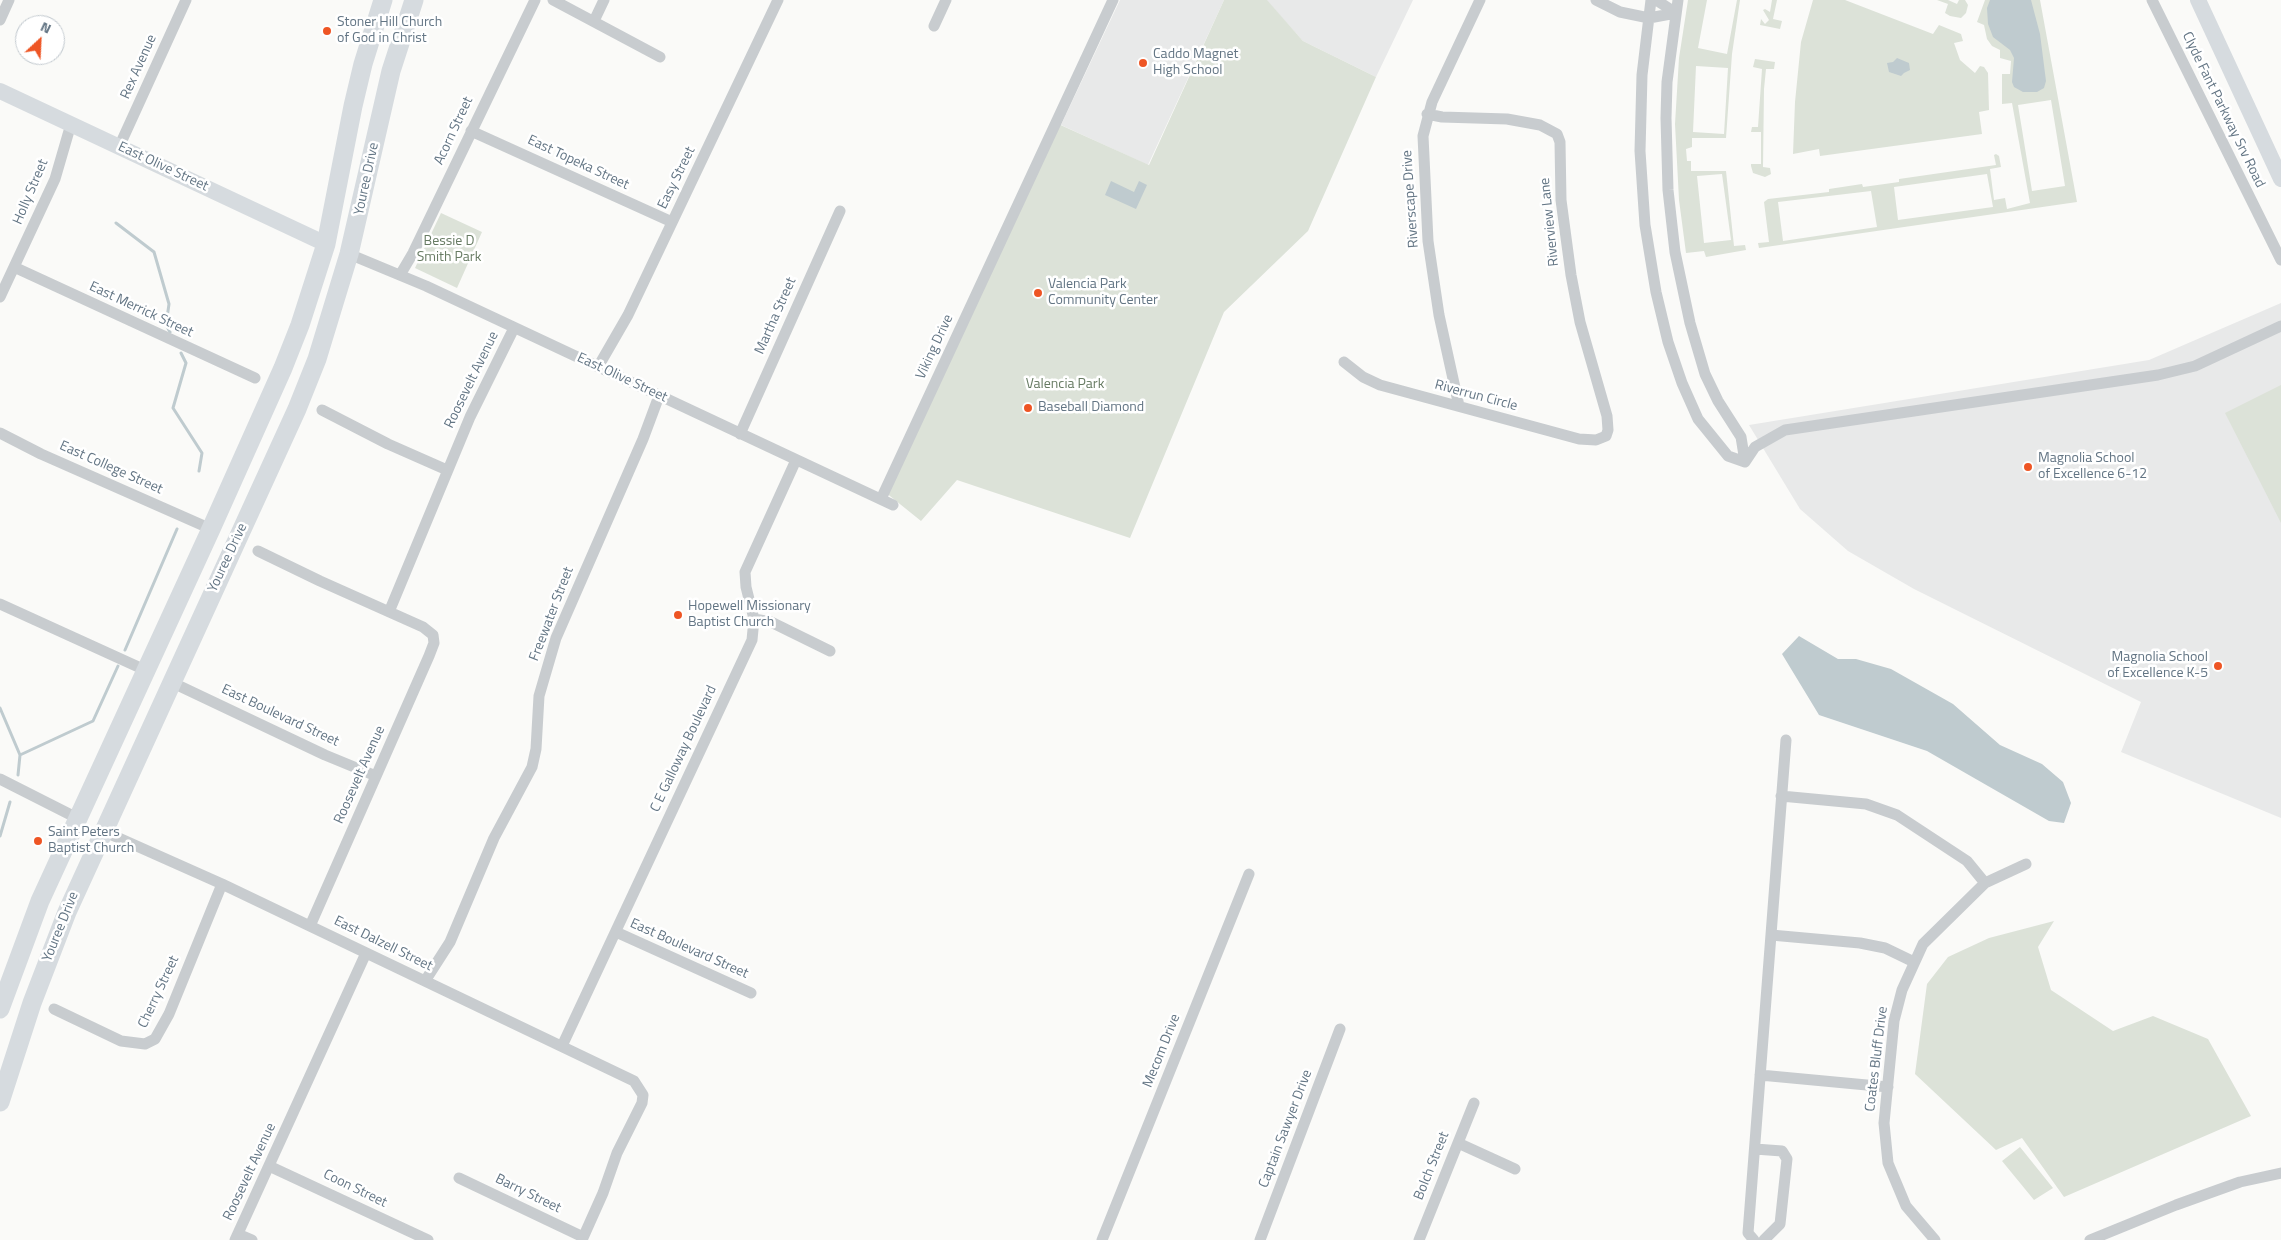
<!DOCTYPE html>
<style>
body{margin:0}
#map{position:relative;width:2281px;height:1240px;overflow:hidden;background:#fafaf8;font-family:"Titillium Web",sans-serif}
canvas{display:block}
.north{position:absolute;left:15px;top:15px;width:50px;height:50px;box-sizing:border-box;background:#fff;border:1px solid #c1c8ce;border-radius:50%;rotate:25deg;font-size:14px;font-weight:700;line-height:20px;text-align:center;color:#637584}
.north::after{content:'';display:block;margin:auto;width:18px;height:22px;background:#ee5524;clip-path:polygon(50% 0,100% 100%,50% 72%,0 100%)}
</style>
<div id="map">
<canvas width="2281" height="1240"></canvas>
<div class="north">N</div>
</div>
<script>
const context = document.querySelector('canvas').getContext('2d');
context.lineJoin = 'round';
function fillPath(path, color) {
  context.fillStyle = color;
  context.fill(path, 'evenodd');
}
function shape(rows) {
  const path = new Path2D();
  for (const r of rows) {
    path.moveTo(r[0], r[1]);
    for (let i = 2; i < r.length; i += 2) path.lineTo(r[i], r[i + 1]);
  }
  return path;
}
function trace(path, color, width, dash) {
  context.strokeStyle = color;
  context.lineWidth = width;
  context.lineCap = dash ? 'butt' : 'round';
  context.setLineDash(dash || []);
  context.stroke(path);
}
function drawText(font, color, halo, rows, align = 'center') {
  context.font = font + ' "Titillium Web",sans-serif';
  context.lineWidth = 5;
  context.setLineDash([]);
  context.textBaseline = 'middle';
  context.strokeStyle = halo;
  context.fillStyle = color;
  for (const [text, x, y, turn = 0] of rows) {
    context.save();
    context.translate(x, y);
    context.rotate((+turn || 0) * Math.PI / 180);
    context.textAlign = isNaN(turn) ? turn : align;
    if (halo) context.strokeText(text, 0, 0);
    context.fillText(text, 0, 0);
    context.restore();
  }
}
const built = shape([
 [1120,0,1224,0,1148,165,1061,125],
 [1266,0,1413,0,1376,77,1303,41],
 [2281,303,2281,818,2121,752,2141,702,1914,589,1848,551,1800,509,1749,425,2149,360]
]);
const green = shape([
 [1224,0,1267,0,1303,41,1376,77,1308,231,1224,312,1130,538,957,480,921,521,885,492,1056,123,1149,165],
 [1688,0,1707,0,1698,48,1727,54,1737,0,1740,0,1732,54,1726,138,1692,138,1692,147,1686,149,1687,161,1691,161,1691,171,1726,171,1734,246,1745,245,1746,250,1706,257,1704,251,1686,253,1679,200,1675,124,1679,58],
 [1696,66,1728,68,1724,134,1693,132],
 [1722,174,1731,240,1704,243,1697,176],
 [1772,0,1777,0,1773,19,1782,21,1780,29,1760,25,1761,19,1765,24,1769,20,1763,10,1765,9,1770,12],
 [1813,0,1845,0,1933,34,1939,25,1961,34,1963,41,1954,43,1960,60,1975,73,1980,66,1984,67,1988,73,1989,110,1979,112,1982,134,1820,156,1819,149,1793,154,1795,102,1801,42],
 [1937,0,1948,0,1957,4,1959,0,1965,0,1968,5,1966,13,1961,18,1950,16,1945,13,1948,4],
 [1985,0,2040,0,2077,202,1759,248,1758,243,1769,242,1764,202,1768,199,1829,192,1829,189,1862,184,1863,187,1899,182,1899,179,1996,165,1994,155,1996,154,1999,156,2001,167,1990,169,1994,200,2005,198,2007,209,2030,203,2012,103,2002,104,2002,74,2010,74,2011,61,2000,58,2000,50,1992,46,1987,39,1984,25,1977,22],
 [2051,100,2065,186,2032,191,2018,105],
 [1987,174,1993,207,1898,220,1894,187],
 [1871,191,1877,227,1783,241,1778,202],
 [1755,59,1775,62,1774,69,1766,69,1764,89,1763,167,1770,168,1771,174,1765,177,1753,173,1751,166,1751,164,1761,164,1761,132,1751,132,1752,127,1758,127,1762,69,1753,67],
 [441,213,482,232,457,288,415,268],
 [2281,385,2281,523,2225,413],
 [2054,921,2038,947,2051,990,2113,1031,2153,1016,2208,1039,2251,1116,2064,1197,2022,1138,1996,1150,1915,1074,1927,984,1948,957,1989,938],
 [2020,1147,2053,1188,2034,1200,2002,1161]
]);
const water = shape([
 [1990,0,2031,0,2040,34,2046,81,2044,88,2037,92,2023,92,2014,87,2012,82,2014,58,2010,50,1993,37,1988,24,1987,8],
 [1897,58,1909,63,1910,70,1904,73,1901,76,1889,72,1887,63,1893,62],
 [1111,181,1134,192,1139,181,1147,185,1136,209,1105,195],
 [1799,636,1838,659,1856,659,1891,669,1953,704,2000,745,2042,764,2063,782,2071,803,2064,823,2049,821,1927,751,1819,715,1782,654]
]);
const stream = shape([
 [116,223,154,252,169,304,166,325,170,332],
 [181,353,186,363,173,408,202,453,199,471],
 [125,650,177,529],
 [0,708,20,755,18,775],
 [20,755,93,721,118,666],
 [0,836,10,802]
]);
const street = shape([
 [553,0,660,57],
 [1596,0,1620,12,1649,18,1676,13],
 [1651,0,1642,75,1640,151,1645,225,1656,292,1668,342,1682,383,1698,419,1728,456,1745,462],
 [1656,0,1676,13],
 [1678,0,1667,82,1666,118,1668,190,1675,252,1690,323,1705,374,1718,401,1741,437,1745,462],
 [2152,0,2281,260],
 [0,20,9,0],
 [594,21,604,0],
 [934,26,946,0],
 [471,131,672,222],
 [119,147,186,0],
 [349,254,426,286,893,505],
 [14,267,255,378],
 [400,275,413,253,535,0],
 [0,297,55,179,71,124],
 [1344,362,1363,377,1380,385,1579,439,1596,440,1606,436,1608,430,1607,416,1580,322,1571,275,1561,200,1560,142,1557,134,1540,125,1507,119,1442,117,1427,114],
 [598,367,628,315,778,0],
 [1459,406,1439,315,1428,241,1423,136,1432,102,1480,0],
 [322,410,388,444,447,470],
 [0,433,41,454,211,529],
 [740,434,840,211],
 [1745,462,1755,447,1785,430,2158,375,2195,366,2281,326],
 [881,499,1113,0],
 [258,551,320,581,423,627,433,635,434,643,429,656,310,926],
 [0,604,145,670],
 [389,612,470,417,514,328],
 [754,619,771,622,830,651],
 [171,682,325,755,376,776],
 [0,779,77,818],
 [1781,796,1866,804,1897,815,1967,861,1985,883],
 [103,831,222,884,634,1081,643,1095,642,1103,617,1153,603,1193,582,1240],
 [616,932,751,993],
 [1771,935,1860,943,1885,948,1914,962],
 [425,981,450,942,494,838,532,767,536,749,539,696,556,638,643,439,659,396],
 [54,1009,121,1041,145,1044,155,1039,169,1014,222,884],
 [562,1046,752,640,754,619,746,587,745,572,796,460],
 [1760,1075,1888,1087],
 [1458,1143,1515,1169],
 [1755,1149,1782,1151,1787,1159,1780,1224,1764,1240],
 [269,1166,428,1240],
 [459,1178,583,1237],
 [238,1234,252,1240],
 [235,1240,366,953],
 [1102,1240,1249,874],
 [1260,1240,1340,1029],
 [1419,1240,1474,1103],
 [1754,1240,1748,1233,1786,740],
 [1935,1240,1906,1206,1888,1163,1884,1123,1894,1021,1902,990,1923,944,1985,883,2026,864],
 [2090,1240,2176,1205,2240,1182,2281,1173]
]);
const secondary = shape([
 [2198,0,2281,179],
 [0,91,326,244]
]);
const primary = shape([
 [0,1009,40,901,211,529,283,368,300,325,326,244,353,106,363,64,383,0],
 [0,1102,32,1003,67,912,297,409,317,359,349,254,391,71,414,0]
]);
const markers = [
 [327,31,5,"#ee5524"],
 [1143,63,5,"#ee5524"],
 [1038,293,5,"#ee5524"],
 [1028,408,5,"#ee5524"],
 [2028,467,5,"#ee5524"],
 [678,615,5,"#ee5524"],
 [2218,666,5,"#ee5524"],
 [38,841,5,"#ee5524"]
];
const poiNames = [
 ["Stoner Hill Church",337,23],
 ["of God in Christ",337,39],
 ["Caddo Magnet",1153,55],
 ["High School",1153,71],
 ["Valencia Park",1048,285],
 ["Community Center",1048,301],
 ["Baseball Diamond",1038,408],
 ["Magnolia School",2038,459],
 ["of Excellence 6-12",2038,475],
 ["Hopewell Missionary",688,607],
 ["Baptist Church",688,623],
 ["Magnolia School",2208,658,"right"],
 ["of Excellence K-5",2208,674,"right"],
 ["Saint Peters",48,833],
 ["Baptist Church",48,849]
];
const streetNames = [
 ["Rex Avenue",139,67,-66],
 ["Clyde Fant Parkway Srv Road",2223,110,64],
 ["Acorn Street",454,131,-65],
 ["East Topeka Street",578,163,25],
 ["East Olive Street",163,167,25],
 ["Easy Street",677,178,-64],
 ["Youree Drive",367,179,-78],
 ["Holly Street",31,192,-67],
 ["Riverscape Drive",1411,199,-94],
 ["Riverview Lane",1550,222,-96],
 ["East Merrick Street",141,310,25],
 ["Martha Street",776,316,-66],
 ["Viking Drive",935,347,-65],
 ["East Olive Street",622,378,25],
 ["Roosevelt Avenue",472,380,-64],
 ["Riverrun Circle",1476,396,15],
 ["East College Street",111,468,24],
 ["Youree Drive",228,558,-65],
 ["Freewater Street",552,614,-69],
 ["East Boulevard Street",280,716,25],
 ["C E Galloway Boulevard",684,749,-65],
 ["Roosevelt Avenue",360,775,-66],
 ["Youree Drive",61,927,-68],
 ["East Dalzell Street",383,944,26],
 ["East Boulevard Street",689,949,24],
 ["Cherry Street",159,992,-65],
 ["Mecom Drive",1162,1051,-68],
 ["Coates Bluff Drive",1877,1059,-83],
 ["Captain Sawyer Drive",1286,1129,-69],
 ["Bolch Street",1432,1166,-68],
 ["Roosevelt Avenue",250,1172,-65],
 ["Coon Street",355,1189,26],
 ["Barry Street",528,1194,26]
];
const parkNames = [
 ["Bessie D",449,242],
 ["Smith Park",449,258],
 ["Valencia Park",1065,385]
];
fillPath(built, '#e8e9e9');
fillPath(green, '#dce2d8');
fillPath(water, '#bfcbcf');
trace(stream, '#bfcbcf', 3);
trace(street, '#c8cccf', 11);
trace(secondary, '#d6dbdf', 16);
trace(primary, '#d6dbdf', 19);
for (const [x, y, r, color] of markers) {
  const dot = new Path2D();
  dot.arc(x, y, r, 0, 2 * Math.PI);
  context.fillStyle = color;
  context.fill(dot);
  trace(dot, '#fff', 2);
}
drawText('14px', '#637584', '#fff', poiNames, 'left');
drawText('14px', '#637584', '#fff', streetNames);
drawText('14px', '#677b63', '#fff', parkNames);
</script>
